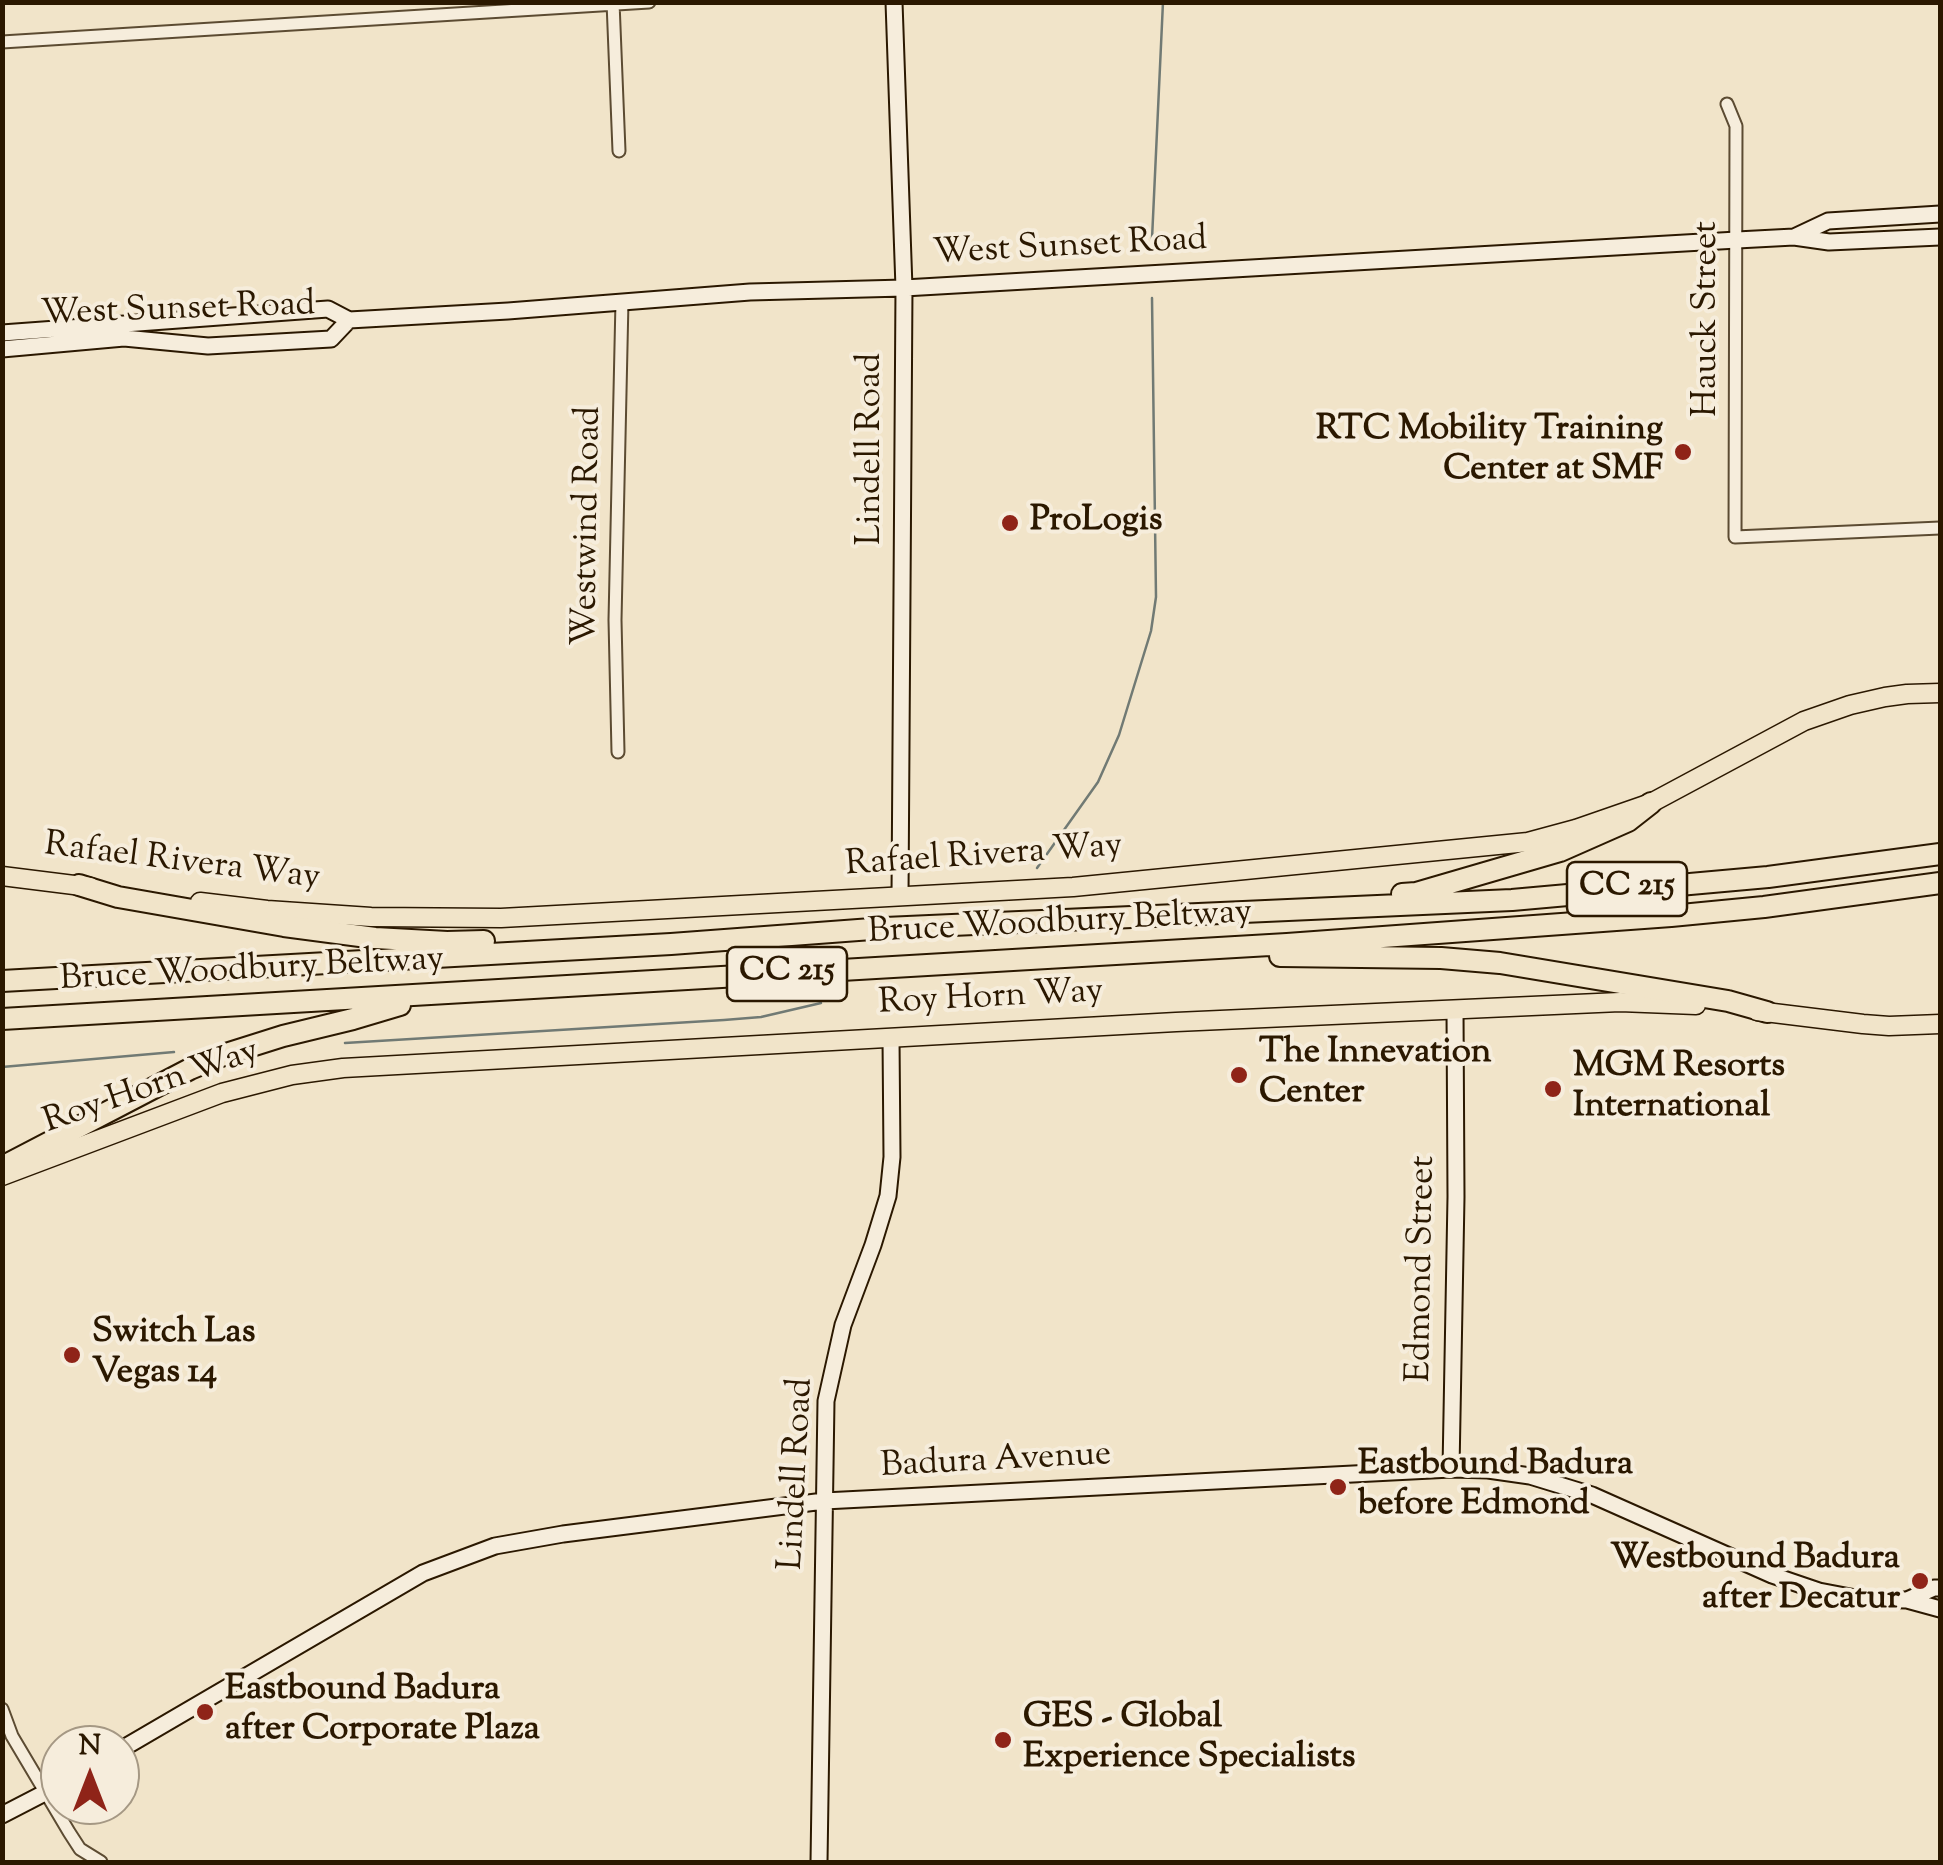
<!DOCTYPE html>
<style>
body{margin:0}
#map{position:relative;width:1943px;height:1865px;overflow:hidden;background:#f1e4c9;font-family:"Sorts Mill Goudy",serif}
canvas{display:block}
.frame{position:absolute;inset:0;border:5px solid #2b1800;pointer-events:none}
.north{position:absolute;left:40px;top:1725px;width:100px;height:100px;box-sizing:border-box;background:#f6eddc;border:2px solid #a59884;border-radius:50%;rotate:0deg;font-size:28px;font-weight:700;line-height:40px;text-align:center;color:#2b1800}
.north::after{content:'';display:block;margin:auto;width:35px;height:45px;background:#8f2418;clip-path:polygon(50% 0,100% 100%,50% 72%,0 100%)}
</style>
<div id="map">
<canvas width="1943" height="1865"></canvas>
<div class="frame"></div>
<div class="north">N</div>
</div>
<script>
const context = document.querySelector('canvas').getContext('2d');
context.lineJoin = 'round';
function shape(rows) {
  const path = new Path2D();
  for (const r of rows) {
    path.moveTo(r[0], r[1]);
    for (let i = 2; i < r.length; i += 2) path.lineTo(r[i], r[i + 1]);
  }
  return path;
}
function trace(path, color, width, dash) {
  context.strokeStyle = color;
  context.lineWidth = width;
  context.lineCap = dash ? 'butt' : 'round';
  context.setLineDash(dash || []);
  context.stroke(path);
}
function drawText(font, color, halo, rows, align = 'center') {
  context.font = font + ' "Sorts Mill Goudy",serif';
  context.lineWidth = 8;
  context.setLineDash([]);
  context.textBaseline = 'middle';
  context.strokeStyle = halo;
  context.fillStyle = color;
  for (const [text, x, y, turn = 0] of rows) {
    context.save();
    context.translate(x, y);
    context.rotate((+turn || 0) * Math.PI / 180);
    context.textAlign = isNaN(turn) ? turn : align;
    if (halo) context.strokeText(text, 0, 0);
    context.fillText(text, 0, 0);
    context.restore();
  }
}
const stream = shape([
 [1152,239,1163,2],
 [1037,868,1098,782,1119,735,1151,631,1156,597,1152,298],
 [345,1043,724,1020,761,1017,821,1003],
 [2,1067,174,1052]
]);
const street = shape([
 [613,2,619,151],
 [2,42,649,2],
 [1727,104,1736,126,1735,537,1940,528],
 [618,752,615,620,622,301],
 [2,1709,12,1736,69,1832,80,1849,101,1862]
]);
const secondary = shape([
 [894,2,904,288,900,896],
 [1794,237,1828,221,1940,214],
 [2,333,328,309,349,320,508,311,750,292,904,288,1737,240,1794,237,1829,242,1940,237],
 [2,349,124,338,208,346,331,339,349,320],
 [1451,1469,1456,1197,1455,1010],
 [1907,1600,1934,1588,1940,1588],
 [120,1750,423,1573,495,1546,563,1534,824,1501,1451,1469,1488,1470,1530,1476,1592,1495,1772,1575,1819,1591,1861,1599,1907,1600,1940,1609],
 [2,1815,60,1785],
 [819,1862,826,1401,843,1325,873,1245,888,1196,892,1157,891,1038]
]);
const primary = shape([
 [2,876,90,887],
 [200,902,267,910,371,917,501,918,1073,887,1528,842,1576,829,1651,803,1804,721,1850,705,1885,697,1907,694,1940,693],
 [1757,1011,1863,1024,1889,1026,1940,1024],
 [2,1176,222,1093,292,1075,343,1068,1176,1022,1620,1002,1696,1005]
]);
const highway = shape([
 [79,885,118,897,284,926,375,938,447,942,484,941],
 [1402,894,1416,893,1560,851,1628,821,1651,803],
 [1280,956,1441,958,1500,963,1728,1001,1767,1012],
 [2,981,671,944,885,928,1512,900,1768,877,1940,854],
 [2,1019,1287,944,1671,916,1764,907,1940,883],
 [2,1167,190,1069,226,1054,283,1036,353,1019,400,1005]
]);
const markers = [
 [1683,452,10,"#8f2418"],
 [1010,523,10,"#8f2418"],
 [1239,1075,10,"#8f2418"],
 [1553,1089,10,"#8f2418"],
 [72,1355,10,"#8f2418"],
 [1338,1487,10,"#8f2418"],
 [1920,1581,10,"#8f2418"],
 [205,1712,10,"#8f2418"],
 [1003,1740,10,"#8f2418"]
];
const shields = [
 [1627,889,120],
 [787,974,120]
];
const shieldNames = [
 ["CC 215",1627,889],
 ["CC 215",787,974]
];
const streetNames = [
 ["West Sunset Road",1070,249,-3],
 ["West Sunset Road",178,312,-2],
 ["Hauck Street",1709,319,-90],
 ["Lindell Road",873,449,-90],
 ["Westwind Road",590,526,-89],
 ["Rafael Rivera Way",984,858,-4],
 ["Rafael Rivera Way",182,864,7],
 ["Bruce Woodbury Beltway",1060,925,-3],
 ["Bruce Woodbury Beltway",252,972,-3],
 ["Roy Horn Way",991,1000,-3],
 ["Roy Horn Way",152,1089,-19],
 ["Edmond Street",1424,1269,-89],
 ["Badura Avenue",996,1463,-3],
 ["Lindell Road",799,1474,-87]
];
const poiNames = [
 ["RTC Mobility Training",1663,432,"right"],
 ["Center at SMF",1663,472,"right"],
 ["ProLogis",1030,523],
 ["The Innevation",1259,1055],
 ["Center",1259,1095],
 ["MGM Resorts",1573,1069],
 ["International",1573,1109],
 ["Switch Las",92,1335],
 ["Vegas 14",92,1375],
 ["Eastbound Badura",1358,1467],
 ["before Edmond",1358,1507],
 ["Westbound Badura",1900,1561,"right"],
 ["after Decatur",1900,1601,"right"],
 ["Eastbound Badura",225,1692],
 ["after Corporate Plaza",225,1732],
 ["GES - Global",1023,1720],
 ["Experience Specialists",1023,1760]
];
trace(stream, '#717a74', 2.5);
trace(street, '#5c4b32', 15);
trace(secondary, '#2b1800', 19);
trace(primary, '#2b1800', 21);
trace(highway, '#2b1800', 24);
trace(street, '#f6eddc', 11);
trace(secondary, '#f6eddc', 15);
trace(primary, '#f1e4c9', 18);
trace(highway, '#f1e4c9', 20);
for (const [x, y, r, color] of markers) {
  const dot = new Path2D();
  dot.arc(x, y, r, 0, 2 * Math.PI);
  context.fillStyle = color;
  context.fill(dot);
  trace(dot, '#f6eddc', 4);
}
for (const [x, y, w] of shields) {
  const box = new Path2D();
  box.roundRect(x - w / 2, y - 27, w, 54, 8);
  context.fillStyle = '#f6eddc';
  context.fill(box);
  trace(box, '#2b1800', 2.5);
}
drawText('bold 32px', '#2b1800', null, shieldNames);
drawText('35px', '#2b1800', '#f6eddc', streetNames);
drawText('bold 35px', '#2b1800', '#f6eddc', poiNames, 'left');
</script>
